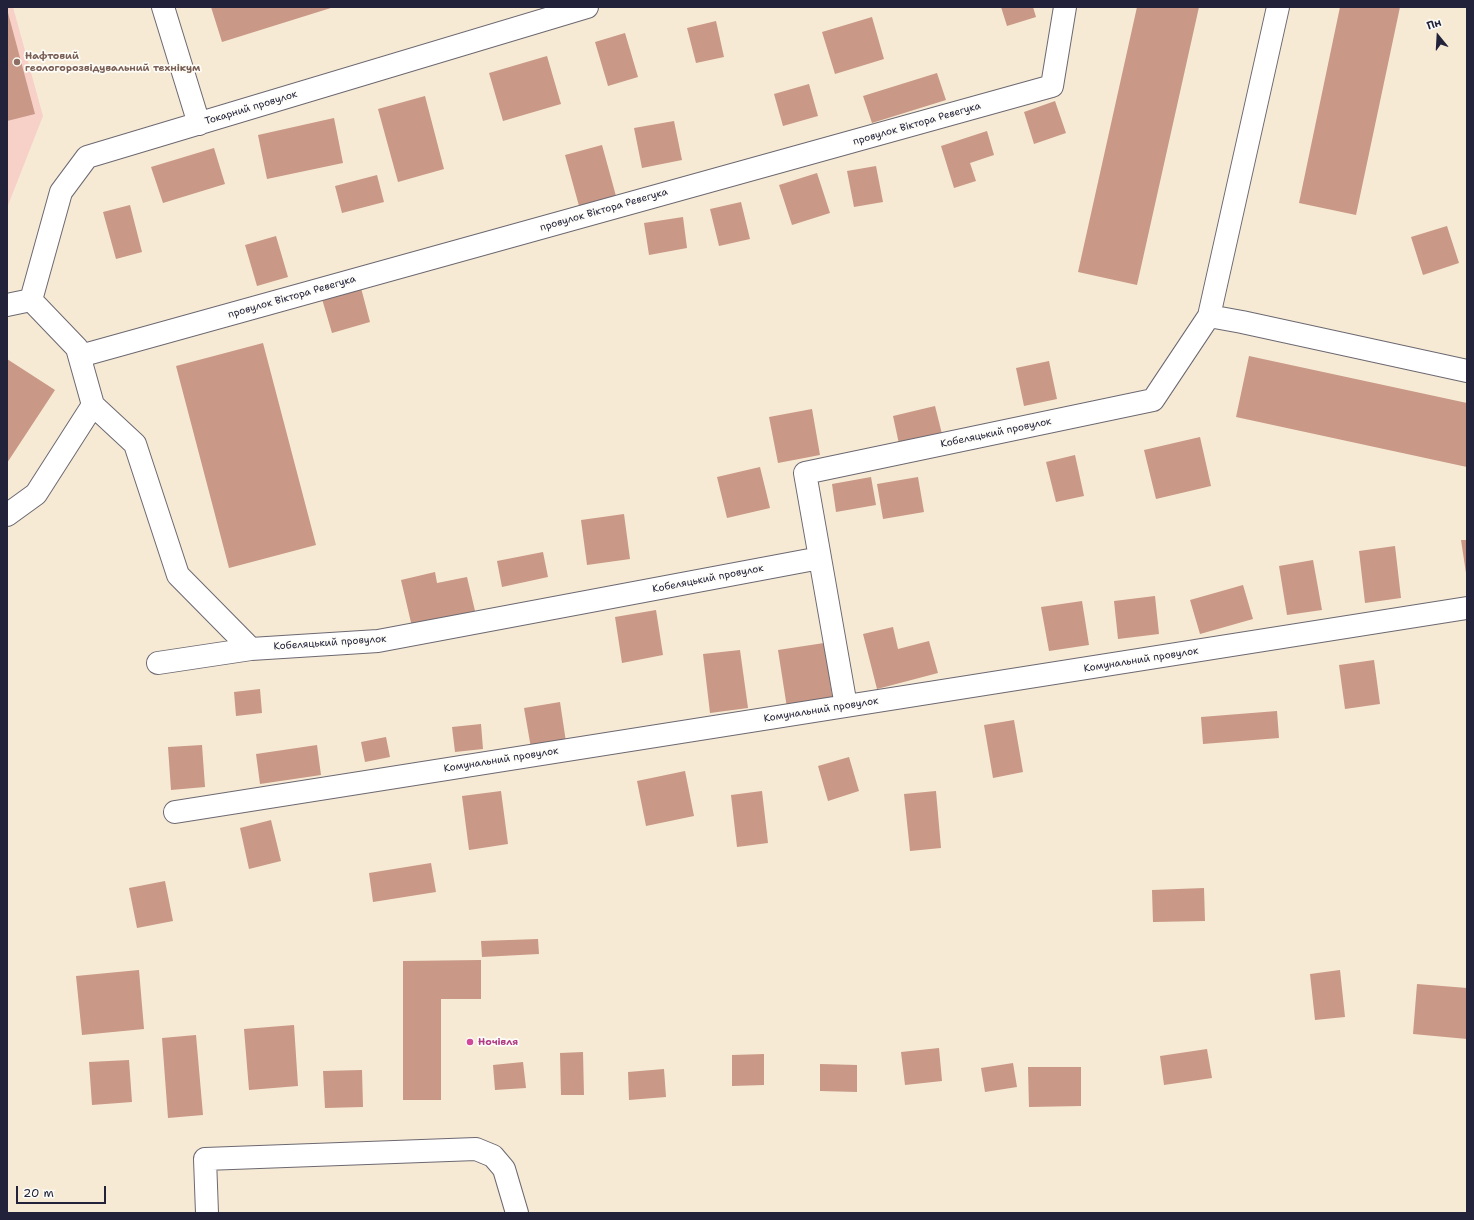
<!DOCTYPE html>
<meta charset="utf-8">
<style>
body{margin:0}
#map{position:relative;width:1474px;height:1220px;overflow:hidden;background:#f6ead5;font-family:"Shantell Sans",sans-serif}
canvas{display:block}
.frame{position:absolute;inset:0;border:8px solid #22223b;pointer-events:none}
.north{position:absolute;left:1418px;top:16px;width:40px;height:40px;-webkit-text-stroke:3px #fdfcf7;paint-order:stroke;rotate:342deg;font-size:11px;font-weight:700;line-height:16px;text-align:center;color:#22223b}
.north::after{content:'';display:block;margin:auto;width:14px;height:18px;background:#22223b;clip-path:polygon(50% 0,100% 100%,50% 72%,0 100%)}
.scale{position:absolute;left:16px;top:1186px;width:90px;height:18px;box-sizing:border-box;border:2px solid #22223b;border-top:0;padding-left:5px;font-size:12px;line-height:14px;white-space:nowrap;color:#22223b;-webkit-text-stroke:3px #fdfcf7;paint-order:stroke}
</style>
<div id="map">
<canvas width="1474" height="1220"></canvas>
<div class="frame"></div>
<div class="north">Пн</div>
<div class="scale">20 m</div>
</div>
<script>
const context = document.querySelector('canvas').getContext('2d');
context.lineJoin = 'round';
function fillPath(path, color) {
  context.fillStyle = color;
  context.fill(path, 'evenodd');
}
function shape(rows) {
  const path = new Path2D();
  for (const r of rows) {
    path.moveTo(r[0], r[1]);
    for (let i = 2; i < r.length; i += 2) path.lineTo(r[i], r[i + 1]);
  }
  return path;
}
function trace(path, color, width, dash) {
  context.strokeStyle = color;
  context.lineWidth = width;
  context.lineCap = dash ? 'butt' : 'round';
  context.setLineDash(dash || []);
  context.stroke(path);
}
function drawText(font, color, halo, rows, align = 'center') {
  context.font = font + ' "Shantell Sans",sans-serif';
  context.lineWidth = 3.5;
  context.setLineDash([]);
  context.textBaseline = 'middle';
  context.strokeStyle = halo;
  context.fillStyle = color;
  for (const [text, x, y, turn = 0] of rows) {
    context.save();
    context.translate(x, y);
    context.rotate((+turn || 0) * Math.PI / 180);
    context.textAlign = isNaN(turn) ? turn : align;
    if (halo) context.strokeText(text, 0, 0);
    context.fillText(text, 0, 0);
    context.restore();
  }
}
const built = shape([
 [7,7,13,7,43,116,7,208]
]);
const building = shape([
 [211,7,334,7,222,42],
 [1001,7,1033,7,1036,17,1007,26],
 [1137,7,1199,7,1137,285,1078,272],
 [1340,7,1400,7,1356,215,1299,203],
 [7,9,35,114,7,121],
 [872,17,884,59,835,74,822,32],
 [716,21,724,57,696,63,687,28],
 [625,33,638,77,608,86,595,42],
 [547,56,561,104,503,121,489,73],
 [937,73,946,100,872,123,863,96],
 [809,84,818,116,783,126,774,94],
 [425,96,444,169,398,182,378,109],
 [1055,101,1066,133,1034,144,1024,112],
 [334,118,343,163,267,179,258,135],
 [674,121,682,160,642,168,634,128],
 [987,131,994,155,970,163,976,181,954,188,941,146],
 [602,145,616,196,579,206,565,155],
 [214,148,225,184,163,203,151,167],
 [876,166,883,202,854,207,847,171],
 [817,173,830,213,792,225,779,185],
 [377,175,384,202,342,213,335,186],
 [741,202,750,239,719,246,710,209],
 [130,205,142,252,116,259,103,212],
 [683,217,687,248,649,255,644,223],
 [1447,226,1459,263,1423,275,1411,237],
 [276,236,288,277,257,286,245,245],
 [361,288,370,322,332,333,322,299],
 [263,343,316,545,229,568,176,366],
 [1249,356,1467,403,1467,467,1236,417],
 [7,359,55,390,7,463],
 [1049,361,1057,399,1024,406,1016,368],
 [935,406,942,434,899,444,893,416],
 [812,409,820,455,778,463,769,417],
 [1200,437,1211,486,1156,499,1144,450],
 [1075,455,1084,496,1056,502,1046,462],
 [760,467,770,508,727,518,717,477],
 [871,477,876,505,836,512,832,484],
 [918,477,924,512,883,519,877,484],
 [624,514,630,559,587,565,581,520],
 [1461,540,1467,540,1467,573,1466,573],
 [1395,546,1401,598,1365,603,1359,551],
 [543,552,548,577,502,587,497,561],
 [1313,560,1322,610,1287,615,1279,566],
 [435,572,437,583,467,577,475,611,444,618,413,631,401,580],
 [1243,585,1253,619,1200,634,1190,600],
 [1155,596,1159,634,1118,639,1114,601],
 [1082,601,1089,645,1049,651,1041,607],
 [656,610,663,655,622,663,615,617],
 [893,627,898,649,929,641,938,673,877,689,863,634],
 [824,643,833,701,787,708,778,650],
 [740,650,748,708,710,713,703,654],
 [1374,660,1380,704,1345,709,1339,665],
 [260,689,262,713,236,716,234,692],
 [560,702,566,742,531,748,524,708],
 [1277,711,1279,738,1203,744,1201,717],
 [1014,720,1023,772,993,778,984,725],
 [481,724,483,749,455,752,452,727],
 [386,737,390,757,365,762,361,742],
 [202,745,205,787,171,790,168,747],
 [317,745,321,775,260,784,256,754],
 [849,757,859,791,828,801,818,766],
 [685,771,694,816,646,826,637,781],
 [501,791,508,844,469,850,462,796],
 [762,791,768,843,737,847,731,795],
 [936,791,941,848,910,851,904,794],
 [271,820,281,861,249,869,240,828],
 [431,863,436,892,373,902,369,873],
 [165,881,173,921,137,928,129,888],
 [1204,888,1205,921,1153,922,1152,890],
 [538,939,539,954,482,957,481,941],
 [481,960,481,999,441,999,441,1100,403,1100,403,961],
 [139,970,144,1029,82,1035,76,976],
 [1340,970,1345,1017,1315,1020,1310,974],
 [1417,984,1467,988,1467,1039,1413,1034],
 [294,1025,298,1086,249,1090,244,1029],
 [196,1035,203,1115,168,1118,162,1038],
 [939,1048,942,1081,905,1085,901,1052],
 [1207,1049,1212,1078,1164,1085,1160,1056],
 [583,1052,584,1095,561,1095,560,1053],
 [764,1054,764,1085,732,1086,732,1055],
 [129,1060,132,1102,92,1105,89,1062],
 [523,1062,526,1088,495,1090,493,1065],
 [1013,1063,1017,1087,985,1092,981,1068],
 [820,1064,857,1065,857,1092,820,1091],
 [1028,1067,1081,1067,1081,1106,1029,1107],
 [664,1069,666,1097,629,1100,628,1072],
 [362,1070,363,1107,325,1108,323,1071]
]);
const minor = shape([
 [163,7,199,124],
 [7,305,31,300,61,192,87,157,587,7],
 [1209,316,1242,322,1467,371],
 [80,356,1052,86,1065,7],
 [93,405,135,444,178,575,251,649],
 [7,515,36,494,93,405,77,348,31,300],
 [820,558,846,706],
 [158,663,251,649,378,641,820,558,805,473,1153,400,1209,316,1278,7],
 [175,812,1467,608],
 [207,1213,205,1159,476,1149,493,1156,504,1169,517,1213]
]);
const markers = [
 [17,62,4,"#8d6e63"],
 [470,1042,4,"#d1479c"]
];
const educationNames = [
 ["Нафтовий",25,56],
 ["геологорозвідувальний технікум",25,68]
];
const streetNames = [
 ["Токарний провулок",251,108,-17],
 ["провулок Віктора Ревегука",917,124,-16],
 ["провулок Віктора Ревегука",604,210,-16],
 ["провулок Віктора Ревегука",292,297,-16],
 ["Кобеляцький провулок",996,433,-12],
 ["Кобеляцький провулок",708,579,-11],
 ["Кобеляцький провулок",330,643,-4],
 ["Комунальний провулок",1141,660,-9],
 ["Комунальний провулок",821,710,-9],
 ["Комунальний провулок",501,760,-9]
];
const hotelNames = [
 ["Ночівля",478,1042]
];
fillPath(built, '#f7d1c8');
fillPath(building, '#c99886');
trace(minor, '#6c6871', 24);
trace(minor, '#fff', 22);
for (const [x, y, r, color] of markers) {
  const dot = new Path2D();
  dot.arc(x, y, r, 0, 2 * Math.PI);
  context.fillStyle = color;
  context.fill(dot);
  trace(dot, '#fdfcf7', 1.5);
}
drawText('bold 10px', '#785e54', '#fdfcf7', educationNames, 'left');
drawText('10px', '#22223b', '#fdfcf7', streetNames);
drawText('bold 10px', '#b23c85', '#fdfcf7', hotelNames, 'left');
</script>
